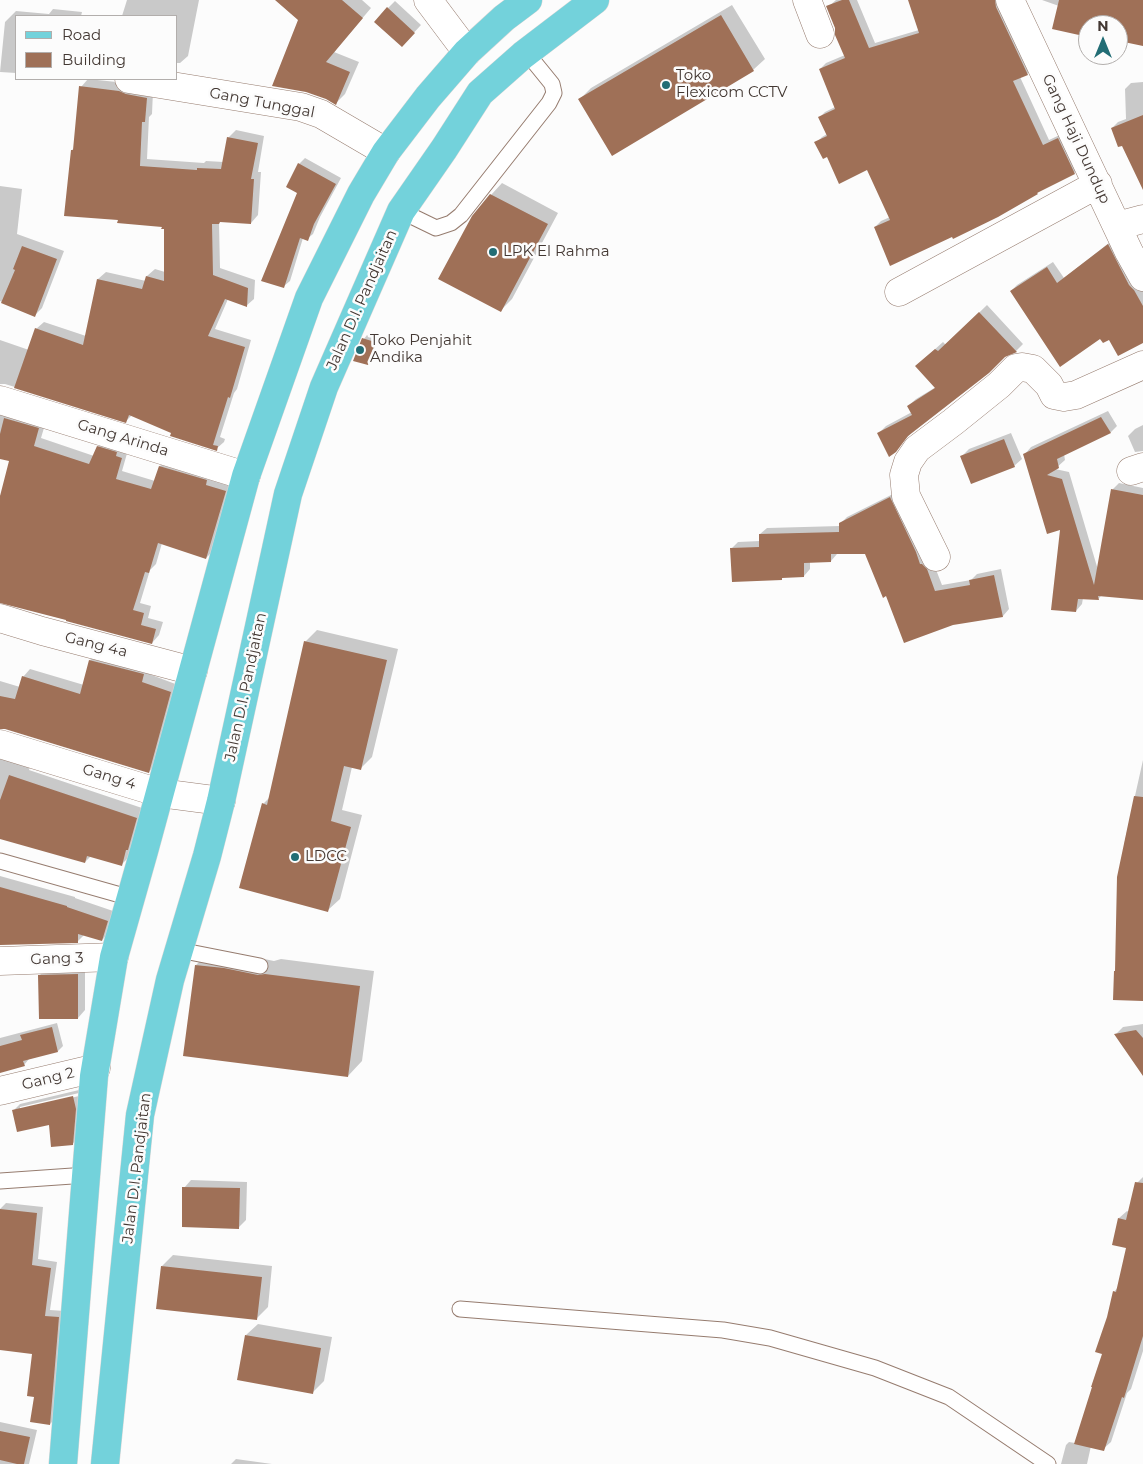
<!DOCTYPE html>
<style>
body{margin:0}
#map{position:relative;width:1143px;height:1464px;overflow:hidden;background:#fcfcfc;font-family:Montserrat,sans-serif}
canvas{display:block}
.legend{position:absolute;left:15px;top:15px;width:162px;height:65px;box-sizing:border-box;background:#fcfcfc;border:1px solid #b2aeac;margin:0;padding:6px 9px;list-style:none;font-size:15px;color:#433833}
.legend li{display:flex;align-items:center;gap:10px;height:25px}
.legend b{width:25px;border:1px solid #b2aeac}
.north{position:absolute;left:1078px;top:15px;width:50px;height:50px;box-sizing:border-box;background:#fcfcfc;border:1px solid #b2aeac;border-radius:50%;rotate:0deg;font-size:14px;font-weight:700;line-height:20px;text-align:center;color:#433833}
.north::after{content:'';display:block;margin:auto;width:18px;height:22px;background:#226d75;clip-path:polygon(50% 0,100% 100%,50% 72%,0 100%)}
</style>
<div id="map">
<canvas width="1143" height="1464"></canvas>
<ul class="legend">
<li><b style="height:6px;background:#73d2db"></b>Road</li>
<li><b style="height:14px;background:#9f7057"></b>Building</li>
</ul>
<div class="north">N</div>
</div>
<script>
const context = document.querySelector('canvas').getContext('2d');
context.lineJoin = 'round';
function fillPath(path, color) {
  context.fillStyle = color;
  context.fill(path, 'evenodd');
}
function shape(rows) {
  const path = new Path2D();
  for (const r of rows) {
    path.moveTo(r[0], r[1]);
    for (let i = 2; i < r.length; i += 2) path.lineTo(r[i], r[i + 1]);
  }
  return path;
}
function trace(path, color, width, dash) {
  context.strokeStyle = color;
  context.lineWidth = width;
  context.lineCap = dash ? 'butt' : 'round';
  context.setLineDash(dash || []);
  context.stroke(path);
}
function drawText(font, color, halo, rows, align = 'center') {
  context.font = font + ' Montserrat,sans-serif';
  context.lineWidth = 5;
  context.setLineDash([]);
  context.textBaseline = 'middle';
  context.strokeStyle = halo;
  context.fillStyle = color;
  for (const [text, x, y, turn = 0] of rows) {
    context.save();
    context.translate(x, y);
    context.rotate((+turn || 0) * Math.PI / 180);
    context.textAlign = isNaN(turn) ? turn : align;
    if (halo) context.strokeText(text, 0, 0);
    context.fillText(text, 0, 0);
    context.restore();
  }
}
const shadow = shape([
 [127,0,199,0,188,56,180,63,176,63,176,16,122,16],
 [292,0,362,0,371,8,334,52,359,62,345,94,336,103,299,19],
 [836,0,857,0,875,43,919,30,909,0,1001,0,1033,68,1027,74,1020,77,1049,140,1064,133,1080,167,1074,173,1041,190,1037,193,953,236,875,227,881,221,890,217,868,168,827,156,816,143,822,137,827,134,819,118,825,112,835,107,820,69,826,63,845,55,828,7],
 [1042,0,1143,0,1143,45,1126,41,1123,43,1118,42,1118,25,1088,25,1088,42,1084,41,1085,35,1059,6],
 [395,1,421,25,409,38,388,8],
 [732,5,765,59,753,70,580,99,591,88],
 [53,9,82,12,81,16,16,16,16,73,0,72,5,22,16,11,49,14],
 [88,79,126,83,153,91,152,114,149,117,147,159,204,163,206,161,224,162,228,138,236,130,264,136,258,172,261,172,258,215,251,223,220,221,219,223,220,268,255,280,254,299,246,306,228,299,215,329,251,340,237,389,234,393,220,437,225,439,224,442,216,449,132,415,126,421,5,384,0,384,0,340,29,350,36,329,44,322,86,336,98,279,106,272,146,281,147,276,155,269,165,272,165,228,163,226,119,219,72,150,75,147,81,87],
 [1143,82,1143,163,1123,144,1112,128,1118,122,1126,119,1125,89,1131,83],
 [305,158,341,178,320,217,313,234,307,239,303,238,290,281,284,286,299,192,299,164],
 [502,183,558,213,512,299,501,310,491,195],
 [0,186,22,189,17,234,64,251,42,308,35,315,0,301],
 [1114,239,1143,289,1143,341,1101,337,1011,291,1017,285,1053,262,1064,278],
 [987,305,1023,344,1016,351,1004,356,912,432,895,451,878,434,886,426,912,412,908,406,916,399,936,387,924,359,943,342,946,345],
 [367,335,377,338,371,360,368,364,364,339],
 [0,406,46,421,41,438,94,456,98,447,105,439,128,450,122,471,155,481,160,466,168,459,232,483,213,551,206,558,162,543,156,564,150,570,140,603,151,606,148,618,163,622,159,635,152,643,0,602,0,495,2,495,11,460,0,457],
 [1108,411,1117,426,1111,432,1064,454,1065,460,1055,469,1069,472,1098,570,1113,489,1119,483,1143,488,1143,599,1102,595,1098,599,1083,598,1082,604,1076,611,1062,529,1025,454,1031,447],
 [1143,425,1143,451,1135,452,1128,436,1135,429],
 [1011,433,1022,459,1014,466,962,456,969,449],
 [897,492,933,562,942,585,971,580,977,574,1001,569,1009,609,1003,616,887,595,866,552,837,552,837,554,831,561,810,562,810,569,804,576,784,577,781,579,731,549,738,542,760,541,760,534,767,528,840,526,840,524,847,517],
 [317,630,398,649,372,757,360,769,352,767,342,810,362,815,340,899,328,910,263,804,270,797,305,642],
 [98,653,151,667,149,674,178,685,156,764,149,772,5,728,0,728,0,681,20,687,23,677,30,669,84,685,90,660],
 [0,748,33,759,29,770,145,809,130,856,121,865,91,856,85,862,0,838],
 [1143,760,1143,999,1116,970,1124,845],
 [0,876,75,897,75,898,116,912,111,931,102,940,85,934,78,941,0,944],
 [211,950,240,954,274,961,281,959,374,971,362,1061,348,1076,196,965],
 [85,967,85,1010,78,1018,39,976,47,968],
 [57,1023,63,1046,58,1051,29,1059,24,1065,0,1065,0,1038],
 [1143,1024,1143,1074,1116,1034,1123,1027],
 [79,1090,82,1102,79,1138,72,1144,51,1123,14,1110,20,1104],
 [79,1093,79,1096,20,1110,20,1107],
 [1143,1177,1143,1351,1131,1389,1127,1393,1111,1442,1103,1449,1091,1446,1087,1464,1061,1464,1066,1445,1069,1442,1075,1443,1103,1354,1108,1317,1114,1292,1118,1287,1128,1247,1119,1218,1127,1211,1129,1212,1135,1185],
 [191,1180,247,1182,246,1220,239,1227,184,1188],
 [6,1203,43,1207,38,1259,57,1262,50,1310,65,1311,56,1418,50,1424,36,1396,33,1353,0,1349,0,1209],
 [173,1255,272,1266,268,1307,256,1319,162,1266],
 [258,1324,332,1337,324,1381,313,1392,246,1335],
 [0,1422,37,1430,29,1464,0,1464],
 [236,1459,272,1464,231,1464]
]);
const building = shape([
 [275,0,342,0,363,18,326,62,350,72,336,105,326,99,306,92,272,86,298,20],
 [842,0,849,0,869,48,919,33,908,0,995,0,996,7,1028,75,1013,81,1043,145,1058,138,1075,174,1037,193,1038,194,998,217,953,239,952,237,890,266,874,227,890,220,867,170,839,184,827,157,823,159,814,142,827,136,818,117,835,109,819,69,845,58,835,35,835,28,826,6],
 [1059,0,1143,0,1143,46,1124,42,1124,45,1118,44,1118,25,1088,25,1088,37,1052,29],
 [387,7,415,33,402,47,374,22],
 [721,15,754,71,612,156,578,99],
 [79,86,119,91,126,94,147,98,145,122,142,122,140,166,197,170,197,168,221,169,227,137,258,143,251,179,254,179,251,224,220,222,219,224,212,224,213,275,248,288,247,307,225,299,208,336,245,347,230,398,228,397,213,445,218,446,217,451,170,436,171,433,129,415,126,423,14,388,35,328,83,345,97,279,142,289,146,276,164,281,164,229,161,229,162,227,117,223,118,220,64,216,71,150,73,150],
 [1143,115,1143,190,1122,146,1118,147,1111,128],
 [298,163,336,184,314,224,308,241,300,238,284,288,261,281,297,193,286,187],
 [490,194,548,224,501,312,438,279,472,216],
 [1108,244,1129,285,1134,290,1143,306,1143,343,1118,356,1109,340,1103,343,1100,339,1060,367,1010,291,1047,267,1057,283],
 [22,246,57,259,35,317,1,303,15,270,13,269],
 [979,312,1017,352,1005,357,989,373,908,436,896,452,889,457,877,433,912,415,907,406,935,388,915,366,935,349,938,351],
 [362,338,375,342,368,365,353,361],
 [1101,417,1111,433,1057,459,1059,468,1047,475,1062,479,1094,585,1111,489,1143,495,1143,600,1098,596,1099,600,1078,599,1076,612,1051,610,1060,530,1047,534,1023,454],
 [4,418,39,428,34,446,89,464,97,446,117,452,116,456,122,458,116,479,151,489,159,466,207,480,206,485,226,491,206,559,158,543,149,573,145,572,133,610,144,613,141,625,156,629,152,644,66,621,66,620,0,603,0,496,9,461,0,459,0,434],
 [1004,439,1015,467,971,484,960,456],
 [890,497,916,552,920,564,922,564,927,569,935,591,970,585,969,580,994,575,1003,617,953,625,904,643,886,596,883,598,865,554,831,554,831,562,804,563,804,577,782,578,782,580,732,582,730,548,759,547,759,534,839,532,839,523],
 [304,641,387,660,361,770,344,766,331,821,351,827,328,912,239,888,262,803,267,805],
 [89,660,144,674,142,682,171,692,149,773,5,729,0,729,0,696,15,699,22,676,80,694],
 [9,775,137,818,128,850,126,850,122,866,87,856,85,863,0,839,0,800],
 [1134,796,1143,797,1143,1001,1113,1000,1114,971,1115,971,1117,877],
 [0,887,67,906,67,907,108,921,102,941,78,934,78,943,0,945],
 [195,965,224,968,258,975,265,974,360,986,348,1077,183,1056],
 [78,974,78,1019,39,1019,38,975],
 [52,1027,58,1052,23,1061,25,1066,0,1073,0,1046,22,1040,20,1035],
 [1136,1030,1143,1038,1143,1076,1114,1034],
 [73,1096,76,1109,73,1145,51,1147,49,1125,17,1132,12,1110],
 [1135,1182,1143,1183,1143,1336,1124,1398,1122,1397,1104,1451,1074,1444,1092,1387,1091,1387,1102,1354,1095,1352,1107,1317,1113,1291,1116,1292,1126,1248,1112,1245,1118,1218,1126,1220],
 [182,1187,240,1188,239,1229,182,1227],
 [0,1209,37,1213,32,1265,51,1268,45,1316,59,1317,50,1425,30,1422,34,1397,27,1396,32,1354,0,1350],
 [161,1266,262,1277,257,1320,156,1309],
 [245,1335,321,1348,313,1394,237,1380],
 [0,1431,30,1437,24,1464,17,1464,0,1460]
]);
const lane = shape([
 [401,211,436,228,451,223,461,215,549,103,554,93,552,84,526,52],
 [0,861,131,898],
 [179,950,260,966],
 [0,1181,87,1175],
 [460,1309,723,1330,770,1338,875,1368,949,1397,1048,1464]
]);
const street = shape([
 [428,0,467,52],
 [807,0,820,34],
 [1010,0,1129,252,1143,277],
 [129,79,301,107,321,114,386,152],
 [1117,226,1143,219],
 [899,292,1098,184],
 [0,400,246,476],
 [1131,471,1143,467],
 [936,557,906,496,904,475,908,462,917,449,953,422,999,385,1016,368,1022,367,1033,369,1049,385,1054,395,1064,397,1076,395,1143,365],
 [0,618,42,631,193,671],
 [0,744,160,793,221,801],
 [0,961,114,957],
 [0,1091,96,1068]
]);
const primary = shape([
 [63,1464,94,1076,114,957,144,851,246,476,309,298,361,194,386,152,428,97,467,52,504,18,528,0],
 [105,1464,140,1115,170,980,207,856,221,801,288,494,324,387,401,211,444,149,480,93,523,55,595,0]
]);
const markers = [
 [666,85,5,"#226d75"],
 [493,252,5,"#226d75"],
 [360,350,5,"#226d75"],
 [295,857,5,"#226d75"]
];
const poiNames = [
 ["Toko",676,76],
 ["Flexicom CCTV",676,93],
 ["LPK El Rahma",503,252],
 ["Toko Penjahit",370,341],
 ["Andika",370,358],
 ["LDCC",305,857]
];
const streetNames = [
 ["Gang Tunggal",262,103,11],
 ["Gang Haji Dundup",1076,139,65],
 ["Jalan D.I. Pandjaitan",362,300,-66],
 ["Gang Arinda",123,438,17],
 ["Gang 4a",96,645,14],
 ["Jalan D.I. Pandjaitan",246,687,-78],
 ["Gang 4",109,777,17],
 ["Gang 3",57,959,-2],
 ["Gang 2",48,1079,-14],
 ["Jalan D.I. Pandjaitan",137,1168,-83]
];
fillPath(shadow, '#0003');
fillPath(building, '#9f7057');
trace(lane, '#967c6f', 17);
trace(street, '#967c6f', 29);
trace(primary, '#d9d7d6', 29);
trace(lane, '#fff', 15);
trace(street, '#fff', 28);
trace(primary, '#73d2db', 28);
for (const [x, y, r, color] of markers) {
  const dot = new Path2D();
  dot.arc(x, y, r, 0, 2 * Math.PI);
  context.fillStyle = color;
  context.fill(dot);
  trace(dot, '#fcfcfc', 2);
}
drawText('15px', '#433833', '#fcfcfc', poiNames, 'left');
drawText('15px', '#433833', '#fcfcfc', streetNames);
</script>
